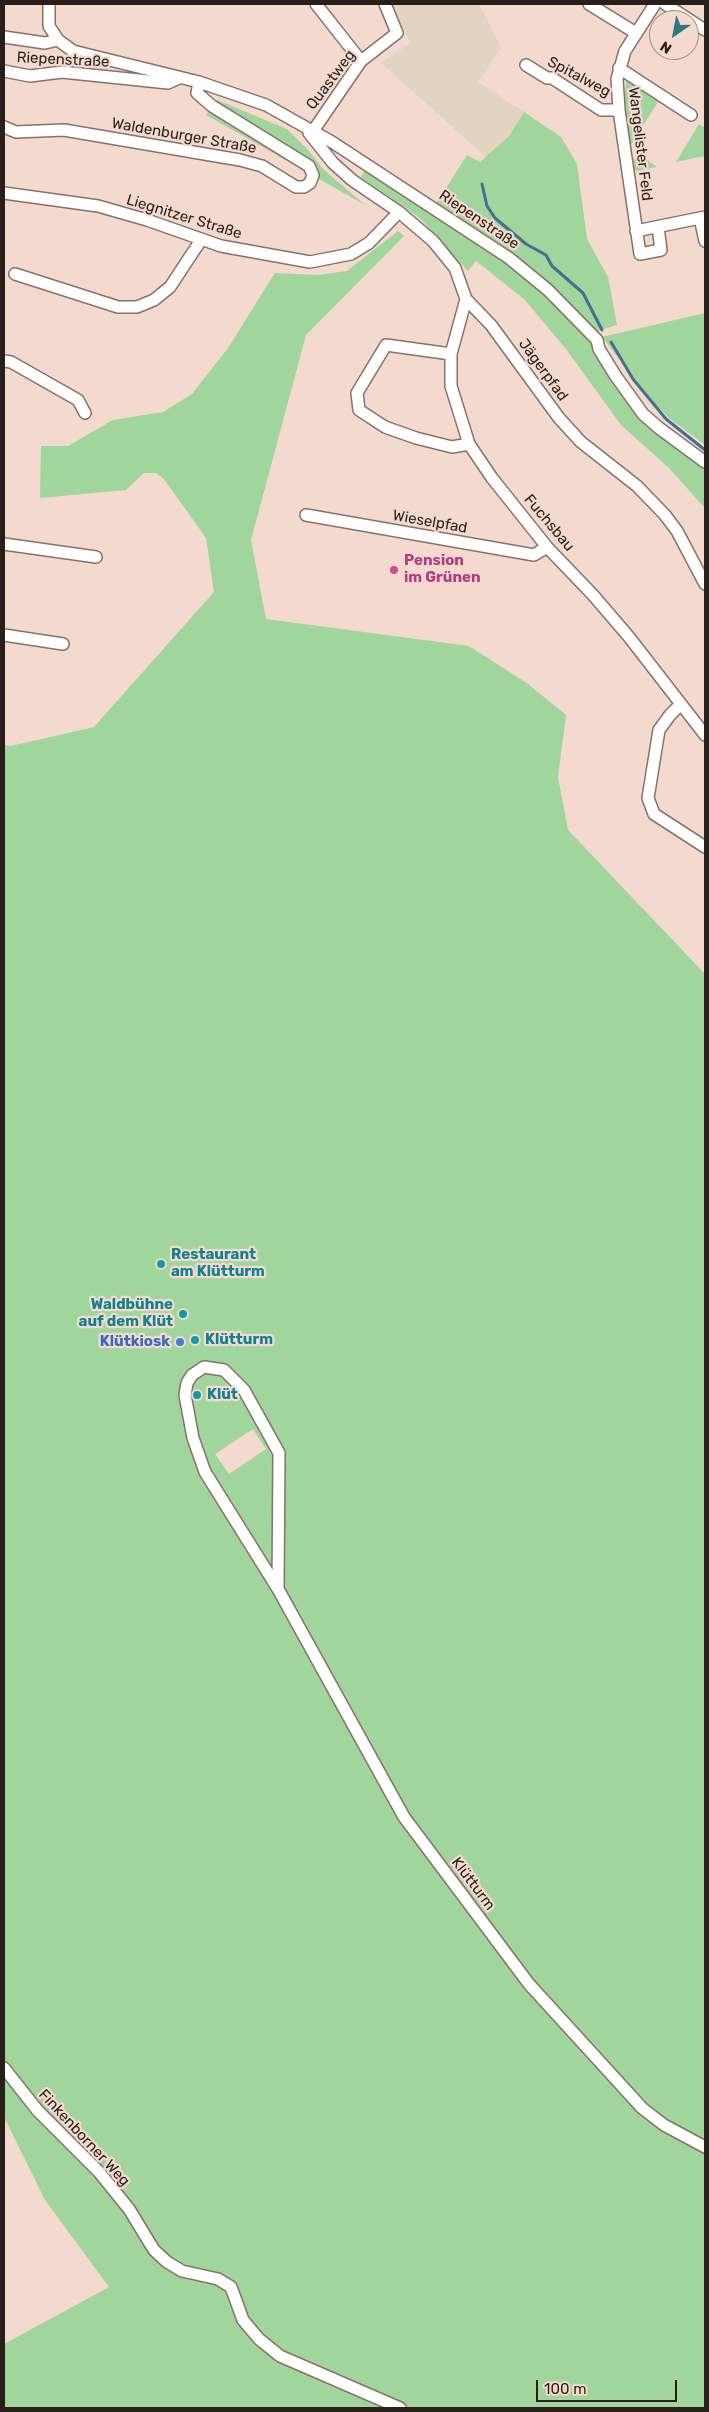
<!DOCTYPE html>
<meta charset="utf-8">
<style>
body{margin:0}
#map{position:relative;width:709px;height:2412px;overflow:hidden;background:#f4d9ce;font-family:Rubik,sans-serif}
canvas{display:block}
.frame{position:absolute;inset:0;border:5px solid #281f1b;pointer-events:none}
.north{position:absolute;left:649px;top:10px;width:50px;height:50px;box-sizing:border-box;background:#f4d9ce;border:1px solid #a28f86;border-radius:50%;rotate:213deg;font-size:14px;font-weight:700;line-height:20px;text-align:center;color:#281f1b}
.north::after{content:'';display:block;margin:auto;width:18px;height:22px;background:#2f787e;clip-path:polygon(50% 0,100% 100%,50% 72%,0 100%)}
.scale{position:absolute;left:536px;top:2380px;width:141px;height:22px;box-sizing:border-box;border:2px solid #281f1b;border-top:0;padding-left:6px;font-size:15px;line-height:18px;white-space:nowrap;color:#281f1b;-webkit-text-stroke:4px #f4d9ce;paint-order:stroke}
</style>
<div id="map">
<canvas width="709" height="2412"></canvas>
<div class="frame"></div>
<div class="north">N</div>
<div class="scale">100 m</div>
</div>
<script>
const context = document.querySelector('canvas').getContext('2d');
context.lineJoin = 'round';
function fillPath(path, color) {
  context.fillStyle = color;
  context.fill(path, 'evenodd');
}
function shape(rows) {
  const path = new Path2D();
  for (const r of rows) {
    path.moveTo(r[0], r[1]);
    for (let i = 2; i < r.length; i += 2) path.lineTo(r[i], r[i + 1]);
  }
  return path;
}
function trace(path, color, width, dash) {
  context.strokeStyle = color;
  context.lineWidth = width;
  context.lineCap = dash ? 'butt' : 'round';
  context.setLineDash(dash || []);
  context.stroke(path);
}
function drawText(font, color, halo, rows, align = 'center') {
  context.font = font + ' Rubik,sans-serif';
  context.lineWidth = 4.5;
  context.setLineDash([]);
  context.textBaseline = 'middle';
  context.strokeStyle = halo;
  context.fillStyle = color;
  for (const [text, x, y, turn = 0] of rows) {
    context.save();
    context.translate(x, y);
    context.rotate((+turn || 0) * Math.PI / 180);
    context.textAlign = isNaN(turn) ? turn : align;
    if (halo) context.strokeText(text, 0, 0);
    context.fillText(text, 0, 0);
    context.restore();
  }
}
const education = shape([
 [391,4,479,4,501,47,478,82,524,112,509,136,486,157,381,63,410,43]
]);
const green = shape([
 [627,78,659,100,629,148,622,110],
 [217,100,287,129,309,151,323,169,365,205,206,115],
 [524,112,561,137,577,164,587,239,608,277,617,325,595,332,548,290,434,207,467,155,480,162,509,136],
 [699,124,705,128,705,156,676,162],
 [643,157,657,167,635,171,633,159],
 [365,170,501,257,545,292,592,341,598,356,624,398,641,419,705,468,705,508,669,468,621,425,566,349,524,299,476,261,468,271,420,218,361,177],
 [398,231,404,236,306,335,251,540,266,619,469,646,528,684,566,715,558,777,568,830,705,974,705,2408,4,2408,4,2344,109,2287,45,2200,4,2117,4,745,11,746,94,727,214,592,206,538,164,479,156,473,144,473,126,490,40,498,41,446,68,446,113,420,163,412,192,394,228,348,275,273,318,275,347,271],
 [253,1429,266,1449,229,1474,215,1454],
 [705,313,705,445,669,418,655,404,602,337]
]);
const stream = shape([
 [482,184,487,206,495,218,526,244,546,255,552,266,583,293,602,330],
 [611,342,633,379,666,419,705,450]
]);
const minor = shape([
 [49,4,49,26,58,40,73,51,199,82,266,105,332,142,509,258,548,290,597,340,599,349,615,375,643,414,659,428,705,462],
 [316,4,361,61],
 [589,4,636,33],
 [655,4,625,51,617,79,619,110,640,254,661,250,658,227],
 [665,4,705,30],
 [4,37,45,43,58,40],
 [526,65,547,78,552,78,601,110,619,110],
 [619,68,691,115],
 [4,71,30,76,62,72,168,83,179,78],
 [4,127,16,132,64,130,240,160,262,166,296,187,304,187,310,183,313,175,309,166,212,106,197,93,199,82],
 [313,131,361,61,397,33,385,4],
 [309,133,333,163,352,180,399,212,433,241,455,268,466,299,491,325,559,418,581,442,637,486,665,515,677,531,705,584],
 [4,193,98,206,147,220,221,246,310,262,351,254,369,243,399,212],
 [700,218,705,241],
 [636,231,705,217],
 [15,274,118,307,137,307,154,300,170,287,201,240],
 [466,299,451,354,451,386,469,444,492,478,547,547,593,595,629,637,705,735],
 [451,354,386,345,357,393,359,410,385,427,416,438,452,447,469,444],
 [4,361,11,362,78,400,85,413],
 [306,515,534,555,547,547],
 [4,544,96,557],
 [4,635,63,644],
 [680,705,670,715,659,730,648,798,654,814,705,847],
 [278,1589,279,1453,244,1390,224,1370,204,1367,192,1375,187,1383,185,1395,193,1438,205,1472,278,1589,404,1817,529,1984,642,2108,664,2125,705,2147],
 [4,2068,38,2111,99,2172,129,2209,154,2250,167,2262,182,2271,218,2279,231,2287,243,2320,259,2339,280,2356,400,2408]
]);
const markers = [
 [394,570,5,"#d1479c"],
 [161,1264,5,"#0f9aa8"],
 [183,1314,5,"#0f9aa8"],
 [195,1340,5,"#0f9aa8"],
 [180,1342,5,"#3f7fe0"],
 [197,1395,5,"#0f9aa8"]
];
const streetNames = [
 ["Riepenstraße",63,60,3],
 ["Spitalweg",579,77,28],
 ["Quastweg",331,80,-53],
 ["Waldenburger Straße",184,136,10],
 ["Wangelister Feld",640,144,83],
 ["Liegnitzer Straße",184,217,17],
 ["Riepenstraße",479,220,34],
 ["Jägerpfad",543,370,54],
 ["Wieselpfad",430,522,10],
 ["Fuchsbau",549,523,50],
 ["Klütturm",473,1884,53],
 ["Finkenborner Weg",84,2138,47]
];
const hotelNames = [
 ["Pension",404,561],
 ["im Grünen",404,578]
];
const cultureNames = [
 ["Restaurant",171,1255],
 ["am Klütturm",171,1272],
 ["Waldbühne",173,1305,"right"],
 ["auf dem Klüt",173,1322,"right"],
 ["Klütturm",205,1340],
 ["Klüt",207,1395]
];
const shopNames = [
 ["Klütkiosk",170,1342]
];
fillPath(education, '#e2d4c1');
fillPath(green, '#a0d59b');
trace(stream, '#446f94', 3);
trace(minor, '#887167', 14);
trace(minor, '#fff', 11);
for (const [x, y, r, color] of markers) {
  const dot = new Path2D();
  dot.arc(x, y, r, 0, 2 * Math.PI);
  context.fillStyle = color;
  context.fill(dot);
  trace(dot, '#f4d9ce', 2);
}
drawText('15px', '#281f1b', '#f4d9ce', streetNames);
drawText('bold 15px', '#b23c85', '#f4d9ce', hotelNames, 'left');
drawText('bold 15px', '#0d838f', '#f4d9ce', cultureNames, 'left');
drawText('bold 15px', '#366cbe', '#f4d9ce', shopNames, 'right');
</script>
